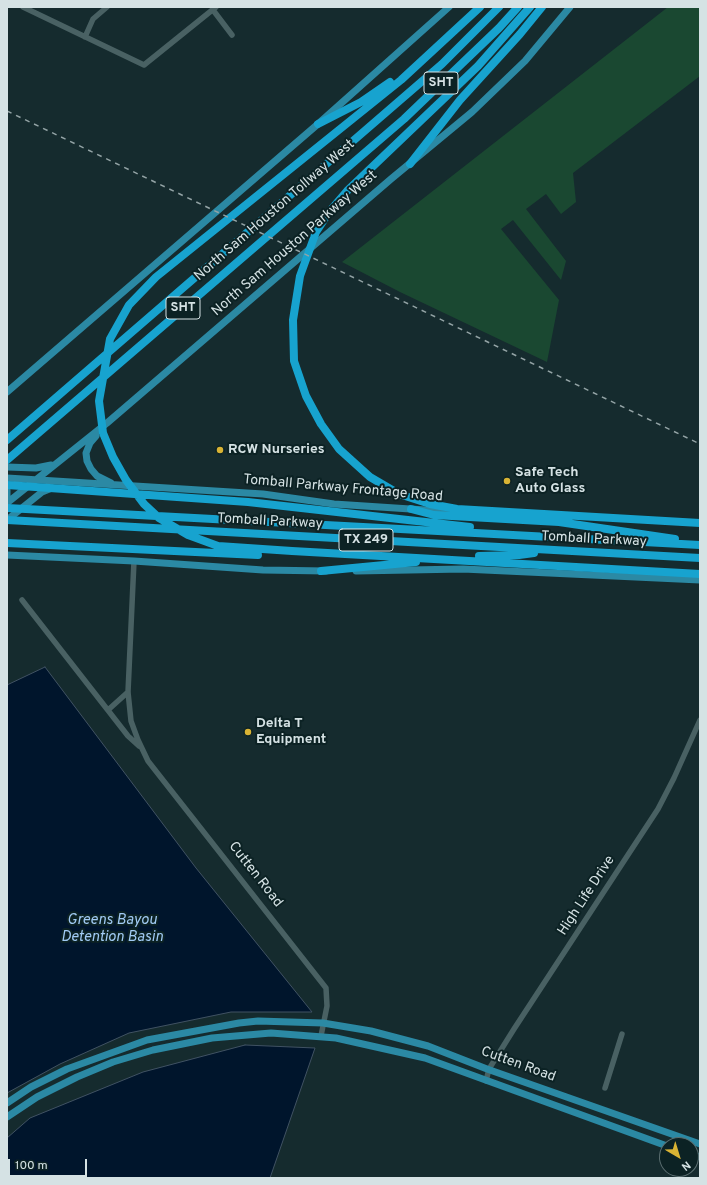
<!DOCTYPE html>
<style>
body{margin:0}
#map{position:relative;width:707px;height:1185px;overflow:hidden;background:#152b2e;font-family:Overpass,sans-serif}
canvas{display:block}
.frame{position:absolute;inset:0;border:8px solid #d5e2e4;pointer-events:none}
.north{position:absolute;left:659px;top:1137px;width:40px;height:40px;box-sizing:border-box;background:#0c2224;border:1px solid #5c6f71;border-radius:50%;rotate:142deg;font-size:11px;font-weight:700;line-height:16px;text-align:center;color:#d5e2e4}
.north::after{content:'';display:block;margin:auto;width:14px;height:18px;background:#d9b334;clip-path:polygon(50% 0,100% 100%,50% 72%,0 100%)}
.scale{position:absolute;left:8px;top:1159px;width:79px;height:18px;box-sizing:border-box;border:2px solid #d5e2e4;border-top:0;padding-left:5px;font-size:12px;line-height:14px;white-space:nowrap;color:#d5e2e4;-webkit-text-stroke:3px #0c2224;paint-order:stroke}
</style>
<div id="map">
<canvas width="707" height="1185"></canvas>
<div class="frame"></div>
<div class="north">N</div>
<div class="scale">100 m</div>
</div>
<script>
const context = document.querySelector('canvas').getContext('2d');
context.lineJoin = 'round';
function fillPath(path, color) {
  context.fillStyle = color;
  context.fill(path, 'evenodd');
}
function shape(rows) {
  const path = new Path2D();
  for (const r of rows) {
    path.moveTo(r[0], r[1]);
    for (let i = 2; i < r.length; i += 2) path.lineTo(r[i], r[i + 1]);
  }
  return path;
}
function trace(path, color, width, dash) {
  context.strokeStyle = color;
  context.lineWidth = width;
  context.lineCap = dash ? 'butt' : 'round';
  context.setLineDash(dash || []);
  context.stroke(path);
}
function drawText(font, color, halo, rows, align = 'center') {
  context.font = font + ' Overpass,sans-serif';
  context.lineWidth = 4;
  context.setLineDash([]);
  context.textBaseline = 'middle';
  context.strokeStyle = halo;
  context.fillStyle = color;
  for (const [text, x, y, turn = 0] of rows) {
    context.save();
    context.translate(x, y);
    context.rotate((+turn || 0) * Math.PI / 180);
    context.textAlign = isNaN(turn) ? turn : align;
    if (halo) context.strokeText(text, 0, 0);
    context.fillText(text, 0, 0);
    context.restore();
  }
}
const green = shape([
 [668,7,700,7,700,76,573,173,576,202,561,214,546,194,526,209,566,261,561,280,513,220,501,229,559,300,547,362,400,292,342,262]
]);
const water = shape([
 [45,667,196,868,312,1012,231,1012,129,1033,60,1064,7,1093,7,685,45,667],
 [245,1045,315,1048,270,1178,7,1178,7,1138,30,1118,143,1072,245,1045]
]);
const minor = shape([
 [23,7,144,65,216,7],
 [213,10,232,35],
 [85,37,93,19,107,7],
 [134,561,128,692,131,721,138,740,148,761,326,988,327,1006,321,1036],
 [22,600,128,736,139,746],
 [108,710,128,692],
 [486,1081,489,1069,514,1029,658,809,674,778,700,720],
 [605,1088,622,1034]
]);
const major = shape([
 [7,392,318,124,449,7],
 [96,436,90,443,86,453,87,461,91,469,97,476,111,483],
 [7,467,36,468,51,465],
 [7,478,263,494,334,504,456,512],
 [7,490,7,497],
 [7,503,107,423,391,179,472,112,525,61,570,7],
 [7,520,42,492,52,488],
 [7,555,134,561,263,570,326,571],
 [356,571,463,569,700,580],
 [7,1103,31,1087,67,1069,147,1040,239,1023,258,1021,323,1023,371,1031,428,1046,487,1069,700,1144],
 [7,1117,37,1097,77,1077,113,1062,153,1050,212,1038,271,1033,336,1038,425,1058,667,1146],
 [691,1154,700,1157]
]);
const highway = shape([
 [480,7,401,80,156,277,129,305,110,339,99,401,103,433,113,457,126,480,144,504,159,518,188,535,218,546,292,551,700,574],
 [530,7,478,66,347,191,329,212,316,232,300,276,293,320,294,361,306,396,321,424,339,449,370,477,399,494,430,504,457,509,700,523],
 [318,124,361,102,390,82],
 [410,164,460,100,520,34,542,7],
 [7,440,442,64,499,7],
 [7,460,404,119,499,28,518,7],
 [7,485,248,502,470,527],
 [7,508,700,545],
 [411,509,434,515,559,522,675,539],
 [7,520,700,558],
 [7,543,258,555],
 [479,556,519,555,534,553],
 [321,571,416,562]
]);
const rail = shape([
 [7,111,700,444]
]);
const markers = [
 [220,450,4,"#d9b334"],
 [507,481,4,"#d9b334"],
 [248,732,4,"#d9b334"]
];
const shields = [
 [441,83,34],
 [183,308,34],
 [366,540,54]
];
const shieldNames = [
 ["SHT",441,83],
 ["SHT",183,308],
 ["TX 249",366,540]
];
const streetNames = [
 ["North Sam Houston Tollway West",275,211,-41],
 ["North Sam Houston Parkway West",295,244,-41],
 ["Tomball Parkway Frontage Road",343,489,5],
 ["Tomball Parkway",270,522,3],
 ["Tomball Parkway",594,540,3],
 ["Cutten Road",255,875,52],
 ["High Life Drive",587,896,-57],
 ["Cutten Road",518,1065,20]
];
const poiNames = [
 ["RCW Nurseries",228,450],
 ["Safe Tech",515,473],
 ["Auto Glass",515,489],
 ["Delta T",256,724],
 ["Equipment",256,740]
];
const waterNames = [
 ["Greens Bayou",112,921],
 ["Detention Basin",112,938]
];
fillPath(green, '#1a4831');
fillPath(water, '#00152c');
trace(water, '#405263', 1);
trace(minor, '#496163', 5.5);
trace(major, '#2b89a4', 7);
trace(highway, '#17a3cf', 8);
trace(rail, '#93a3a5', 1.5, [5, 5]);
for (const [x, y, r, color] of markers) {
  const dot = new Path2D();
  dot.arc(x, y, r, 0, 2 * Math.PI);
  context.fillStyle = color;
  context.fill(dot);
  trace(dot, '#0c2224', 1.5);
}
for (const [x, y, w] of shields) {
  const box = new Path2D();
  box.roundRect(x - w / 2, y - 11, w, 22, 3);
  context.fillStyle = '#0c2224';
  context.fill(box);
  trace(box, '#d5e2e4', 1);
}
drawText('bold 13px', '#d5e2e4', null, shieldNames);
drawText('14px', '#d5e2e4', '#0c2224', streetNames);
drawText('bold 14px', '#d5e2e4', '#0c2224', poiNames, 'left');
drawText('italic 15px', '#a1caf4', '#0c2224', waterNames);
</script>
